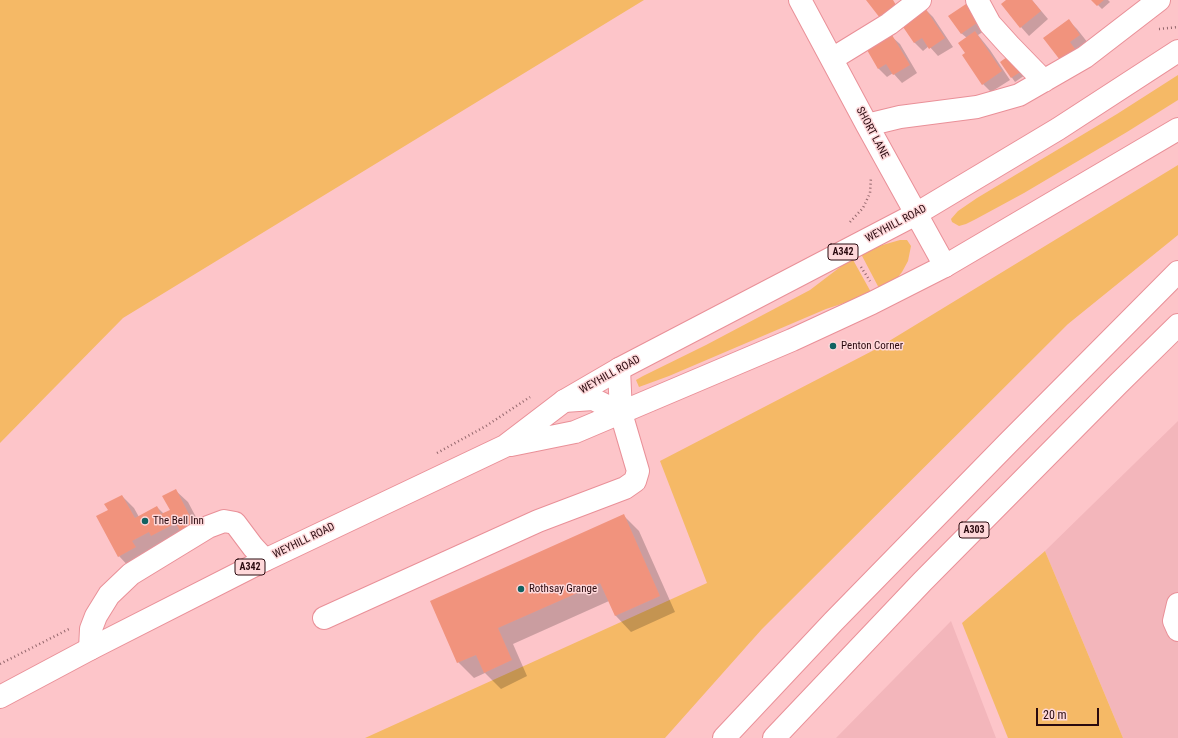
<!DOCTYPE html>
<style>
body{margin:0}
#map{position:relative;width:1178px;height:738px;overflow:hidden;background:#fdc5c9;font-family:"Roboto Condensed",sans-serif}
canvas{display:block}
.scale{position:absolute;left:1036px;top:708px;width:63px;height:18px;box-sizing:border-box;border:2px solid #2a0a0f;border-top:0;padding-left:5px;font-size:12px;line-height:14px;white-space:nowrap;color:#2a0a0f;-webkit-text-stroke:3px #fed8da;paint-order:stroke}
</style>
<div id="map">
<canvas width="1178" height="738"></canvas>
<div class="scale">20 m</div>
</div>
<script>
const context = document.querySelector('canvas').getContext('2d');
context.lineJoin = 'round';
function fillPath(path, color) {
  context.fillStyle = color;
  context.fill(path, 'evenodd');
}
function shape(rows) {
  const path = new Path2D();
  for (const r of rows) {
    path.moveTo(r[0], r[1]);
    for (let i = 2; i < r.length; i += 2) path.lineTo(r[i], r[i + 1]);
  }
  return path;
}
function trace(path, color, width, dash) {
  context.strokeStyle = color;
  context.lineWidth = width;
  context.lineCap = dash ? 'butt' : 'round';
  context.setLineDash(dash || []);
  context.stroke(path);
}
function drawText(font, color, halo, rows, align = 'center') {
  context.font = font + ' "Roboto Condensed",sans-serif';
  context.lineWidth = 3;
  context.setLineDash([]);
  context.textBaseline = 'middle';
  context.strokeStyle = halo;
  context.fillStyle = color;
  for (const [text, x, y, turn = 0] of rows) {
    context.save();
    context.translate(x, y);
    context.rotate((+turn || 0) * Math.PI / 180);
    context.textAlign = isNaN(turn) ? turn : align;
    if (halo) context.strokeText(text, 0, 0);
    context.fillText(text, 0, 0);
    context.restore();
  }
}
const built = shape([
 [1178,421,1178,738,1123,738,1045,551],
 [951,621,996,738,836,738]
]);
const green = shape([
 [0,0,644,0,123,318,0,443],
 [1178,75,1178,100,1127,132,1024,193,976,219,966,224,959,226,952,222,951,219,958,211,977,198,1117,114],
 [1178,165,1178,235,1068,324,762,629,665,738,365,738,707,583,660,461,876,349],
 [900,240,907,240,911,246,908,261,902,272,895,281,880,290,861,254,872,248],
 [852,258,872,294,826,309,669,376,639,387,636,380,643,376,706,345,810,290],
 [1045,551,1123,738,1008,738,962,623]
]);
const shadow = shape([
 [1007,0,1032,0,1048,19,1029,36,1021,27],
 [1093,0,1108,0,1110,2,1102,9],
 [925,9,933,17,953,47,938,56,929,46,923,51,914,42],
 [950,16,992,26,978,35,990,50,1010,80,991,92,983,84,966,53,967,38,961,33],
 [1069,21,1077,29,1088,43,1060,60],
 [891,36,900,44,917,73,902,83,893,73,887,77,879,69,868,50],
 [1001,62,1028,73,1015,82],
 [175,490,188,502,206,536,160,544,144,553,147,560,131,569,119,556,109,511,122,496,134,508,139,517,157,507,164,514,171,510],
 [623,515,639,531,675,612,631,632,616,616,609,601,513,644,527,676,501,689,485,673,474,678,458,662]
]);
const building = shape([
 [866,0,893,0,896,5,880,18],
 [972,0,984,18,961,34,948,16],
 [1006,0,1032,0,1041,11,1020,28,1001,4],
 [1091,0,1104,0,1097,6],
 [925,8,945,38,929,49,922,38,914,43,901,24],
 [1069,19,1080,35,1070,42,1075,49,1060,60,1043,38],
 [975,31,1002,71,982,85,962,55,965,53,958,43],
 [892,35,910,65,893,75,886,64,878,69,867,50],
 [1014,52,1025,69,1011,78,1000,62],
 [176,489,194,524,180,531,176,523,151,536,149,532,132,541,136,547,118,557,96,516,108,510,104,504,122,495,135,518,157,506,161,514,170,510,162,496],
 [624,514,660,596,615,616,600,583,498,628,512,660,484,673,476,655,457,663,430,601]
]);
const path = shape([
 [1159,29,1178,27],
 [850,222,863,208,870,193,871,177],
 [861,267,870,281],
 [437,453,486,426,530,397],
 [0,664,69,629]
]);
const minor = shape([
 [800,0,867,125,945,266],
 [977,0,990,24,1009,45,1044,81],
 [832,59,889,24,920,0],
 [867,125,900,117,977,107,1019,95,1085,57,1159,0],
 [564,401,593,399,621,413],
 [1178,604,1174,621,1178,630],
 [324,618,538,521,625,488,635,481,638,471,621,413,619,369],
 [90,649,91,629,96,616,109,595,131,574,208,527,224,521,235,523,253,547,265,560]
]);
const major = shape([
 [511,445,575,432,792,340,872,303,945,266,1178,129],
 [0,697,90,649,265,560,505,446,564,401,619,369,916,214,1058,129,1178,51]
]);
const highway = shape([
 [724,738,833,622,1008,443,1178,272],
 [774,738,922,582,1118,384,1178,325]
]);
const markers = [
 [833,346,4,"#116261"],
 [145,521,4,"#116261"],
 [521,589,4,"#116261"]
];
const shields = [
 [843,252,30],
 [974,530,30],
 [250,567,30]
];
const shieldNames = [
 ["A342",843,252],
 ["A303",974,530],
 ["A342",250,567]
];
const streetNames = [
 ["SHORT LANE",872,133,62],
 ["WEYHILL ROAD",896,224,-28],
 ["WEYHILL ROAD",610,375,-29],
 ["WEYHILL ROAD",304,541,-26]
];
const poiNames = [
 ["Penton Corner",841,346],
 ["The Bell Inn",153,521],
 ["Rothsay Grange",529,589]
];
fillPath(built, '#f3b6bb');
fillPath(green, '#f5b966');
fillPath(shadow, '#0003');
fillPath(building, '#f1937d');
trace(minor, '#e99098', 24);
trace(major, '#e99098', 24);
trace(highway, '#e99098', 24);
trace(path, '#92666b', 2.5, [1, 3]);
trace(minor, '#fff', 22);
trace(major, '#fff', 22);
trace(highway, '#fff', 22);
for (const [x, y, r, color] of markers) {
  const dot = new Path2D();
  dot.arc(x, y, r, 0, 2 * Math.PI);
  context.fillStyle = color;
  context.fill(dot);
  trace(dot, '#fed8da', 1.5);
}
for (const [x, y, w] of shields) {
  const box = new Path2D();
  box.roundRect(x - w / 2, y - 8, w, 16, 3);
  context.fillStyle = '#fed8da';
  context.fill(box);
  trace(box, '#2a0a0f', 1);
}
drawText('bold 10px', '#2a0a0f', null, shieldNames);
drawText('11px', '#2a0a0f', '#fed8da', streetNames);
drawText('11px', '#2a0a0f', '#fed8da', poiNames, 'left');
</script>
